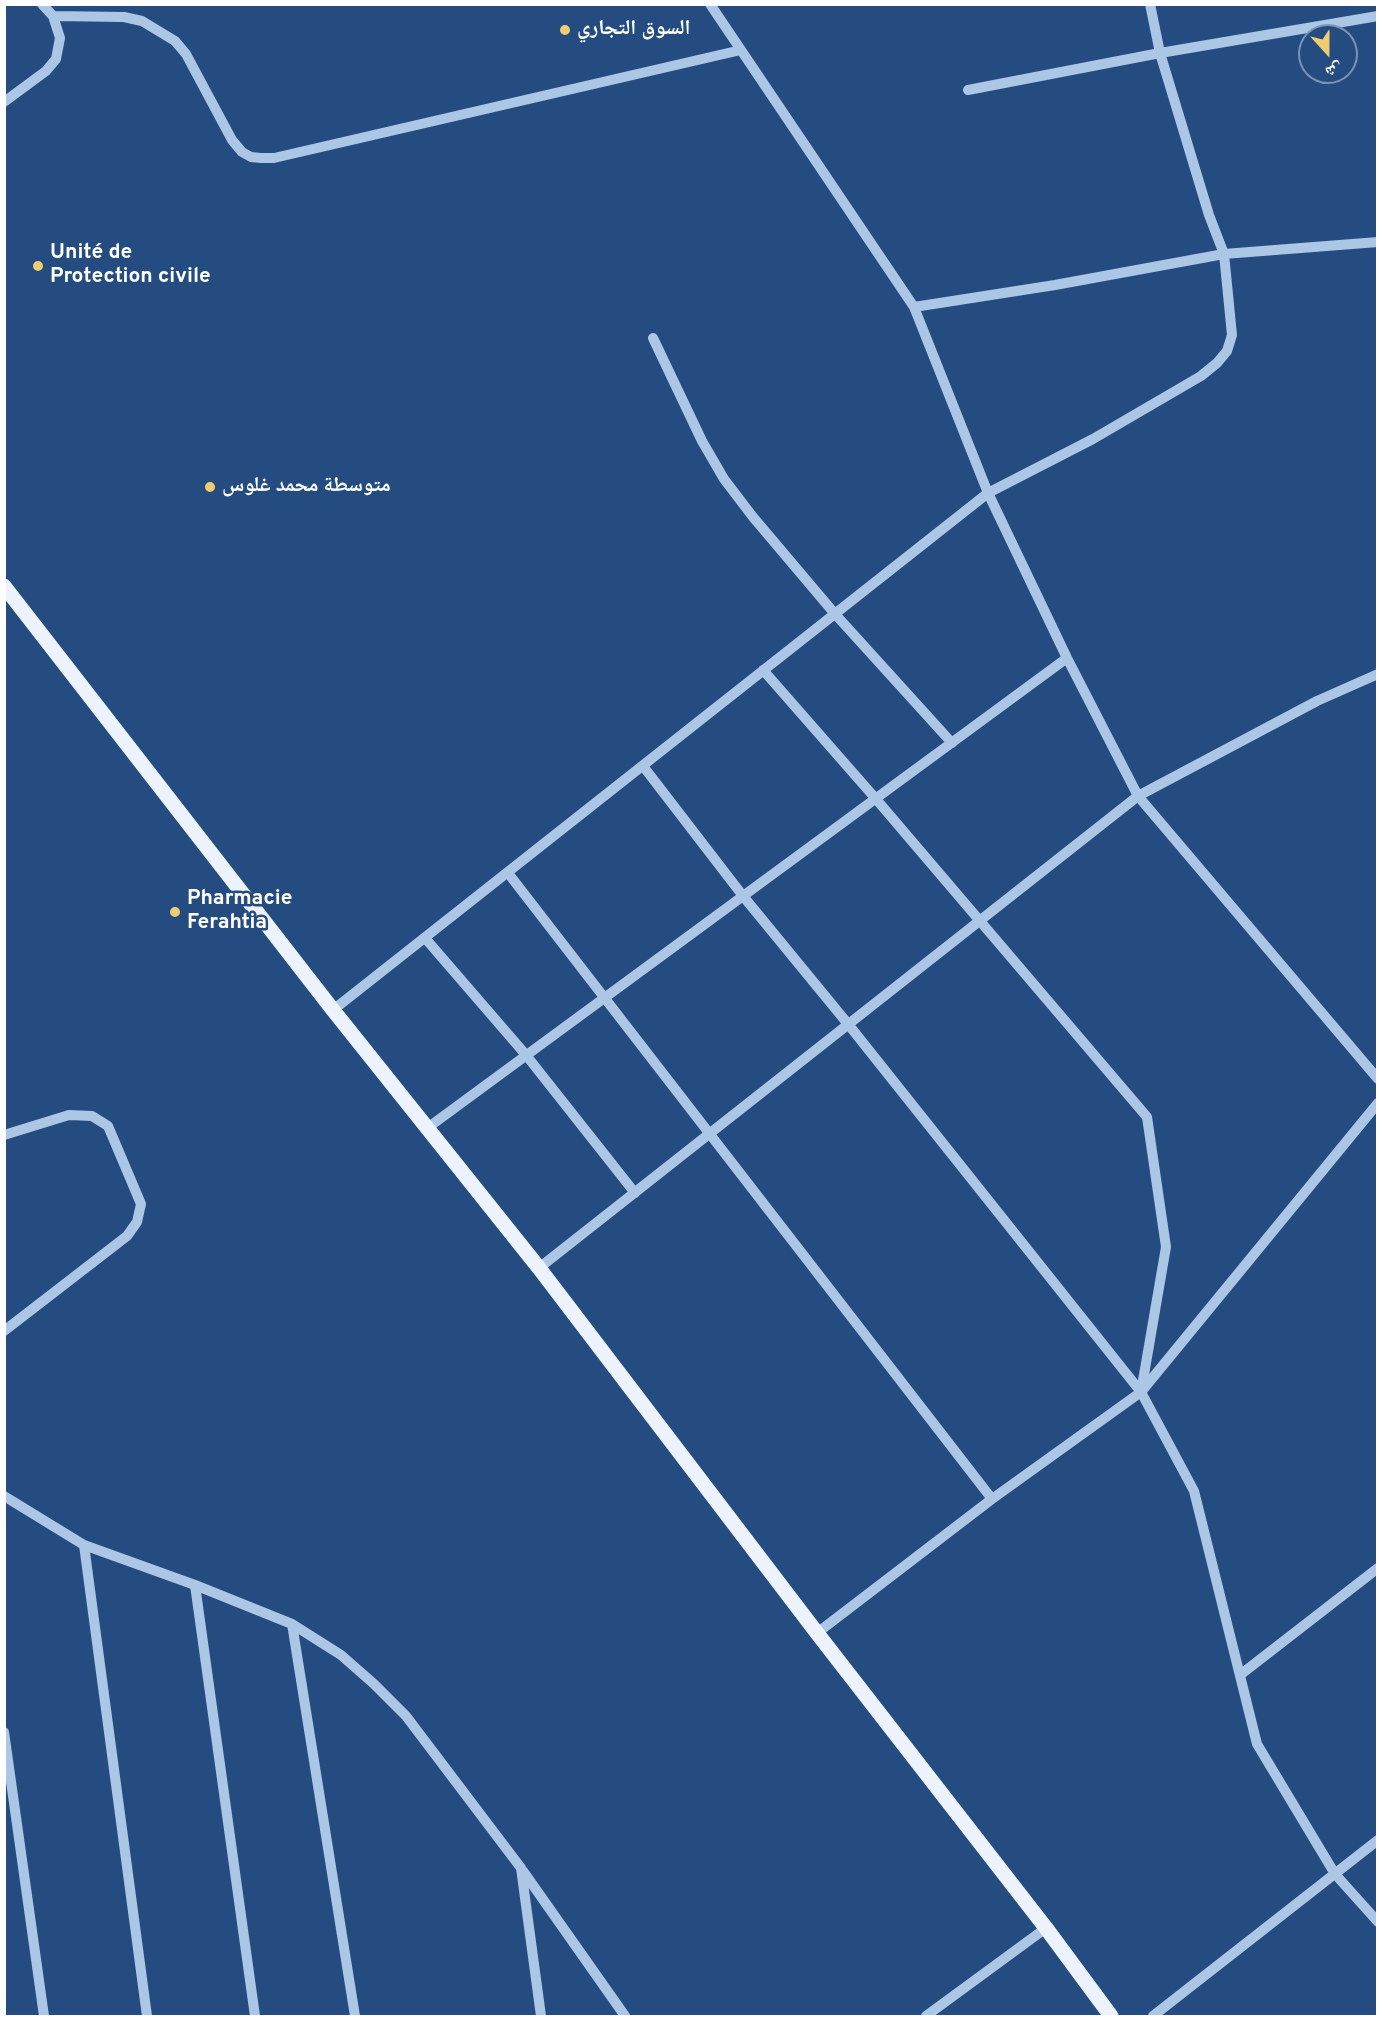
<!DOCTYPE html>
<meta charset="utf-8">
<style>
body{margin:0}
#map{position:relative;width:1382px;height:2021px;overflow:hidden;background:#254c80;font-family:Overpass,"Noto Naskh Arabic",sans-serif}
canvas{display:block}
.frame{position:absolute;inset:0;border:6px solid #fff;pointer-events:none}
.north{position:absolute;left:1298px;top:24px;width:60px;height:60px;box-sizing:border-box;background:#254c80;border:2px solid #7c94b3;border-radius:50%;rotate:159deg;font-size:16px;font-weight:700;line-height:24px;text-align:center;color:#fff}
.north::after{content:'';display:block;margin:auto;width:21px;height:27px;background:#f0cc70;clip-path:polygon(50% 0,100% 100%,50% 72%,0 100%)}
</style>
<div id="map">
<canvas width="1382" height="2021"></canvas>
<div class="frame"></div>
<div class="north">ش</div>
</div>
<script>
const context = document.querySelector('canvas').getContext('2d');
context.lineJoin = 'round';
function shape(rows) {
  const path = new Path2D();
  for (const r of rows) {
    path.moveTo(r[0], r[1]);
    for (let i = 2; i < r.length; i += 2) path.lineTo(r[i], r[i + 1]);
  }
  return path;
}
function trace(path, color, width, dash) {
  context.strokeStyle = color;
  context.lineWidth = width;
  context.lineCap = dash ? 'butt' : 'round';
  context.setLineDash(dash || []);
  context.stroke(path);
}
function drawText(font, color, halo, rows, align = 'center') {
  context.font = font + ' Overpass,"Noto Naskh Arabic",sans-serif';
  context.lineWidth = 5;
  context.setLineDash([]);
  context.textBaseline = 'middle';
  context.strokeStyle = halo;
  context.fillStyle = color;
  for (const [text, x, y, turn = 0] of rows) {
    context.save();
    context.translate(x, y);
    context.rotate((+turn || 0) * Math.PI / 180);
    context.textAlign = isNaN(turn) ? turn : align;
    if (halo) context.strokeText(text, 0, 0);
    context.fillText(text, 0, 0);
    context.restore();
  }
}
const minor = shape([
 [42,4,53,16,124,17,142,21,175,41,186,54,232,140,242,152,251,157,261,158,274,158,741,50],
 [710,4,914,307,988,493,1067,658,1138,796,1378,1079],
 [968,90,1160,53,1378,16],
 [4,102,46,71,56,59,60,38,53,16],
 [914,307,1055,285,1224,254,1378,242],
 [653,338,702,441,724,479,753,517,835,614,952,743],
 [763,670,876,799,1147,1117,1166,1247,1141,1392,992,1499,817,1633],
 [643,766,743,896,848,1024,1141,1392,1194,1491,1257,1744,1335,1874,1378,1922],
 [508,873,992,1499],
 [425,938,526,1055,635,1193],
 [333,1010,988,493,1093,439,1201,376,1217,363,1227,351,1232,335,1224,254,1209,215,1160,53,1150,4],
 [426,1129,1067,658],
 [4,1135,69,1115,92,1116,108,1126,141,1204,137,1222,127,1236,4,1331],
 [539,1268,1138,796,1317,701,1378,674],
 [1141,1392,1378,1103],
 [4,1496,84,1545,195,1585,292,1624,341,1655,374,1684,406,1716,521,1868,541,2016],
 [84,1545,147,2016],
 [195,1585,255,2016],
 [292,1624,355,2016],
 [1240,1675,1378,1568],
 [4,1732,44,2016],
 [523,1871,625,2016],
 [926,2016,1046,1928],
 [1153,2016,1378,1840]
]);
const major = shape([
 [4,586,333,1010,539,1268,817,1633,1046,1928,1111,2016]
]);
const markers = [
 [565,30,6,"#f0cc70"],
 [38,266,6,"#f0cc70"],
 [210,487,6,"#f0cc70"],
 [175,912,6,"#f0cc70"]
];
const poiNames = [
 ["السوق التجاري",577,30],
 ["Unité de",50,254],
 ["Protection civile",50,278],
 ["متوسطة محمد غلوس",222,487],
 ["Pharmacie",187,900],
 ["Ferahtia",187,924]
];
trace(minor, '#acc6e6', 10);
trace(major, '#edf3fd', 15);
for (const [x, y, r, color] of markers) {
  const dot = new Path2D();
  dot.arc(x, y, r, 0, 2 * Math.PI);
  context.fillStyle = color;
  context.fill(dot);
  trace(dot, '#254c80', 2);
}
drawText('bold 21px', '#fff', '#254c80', poiNames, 'left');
</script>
